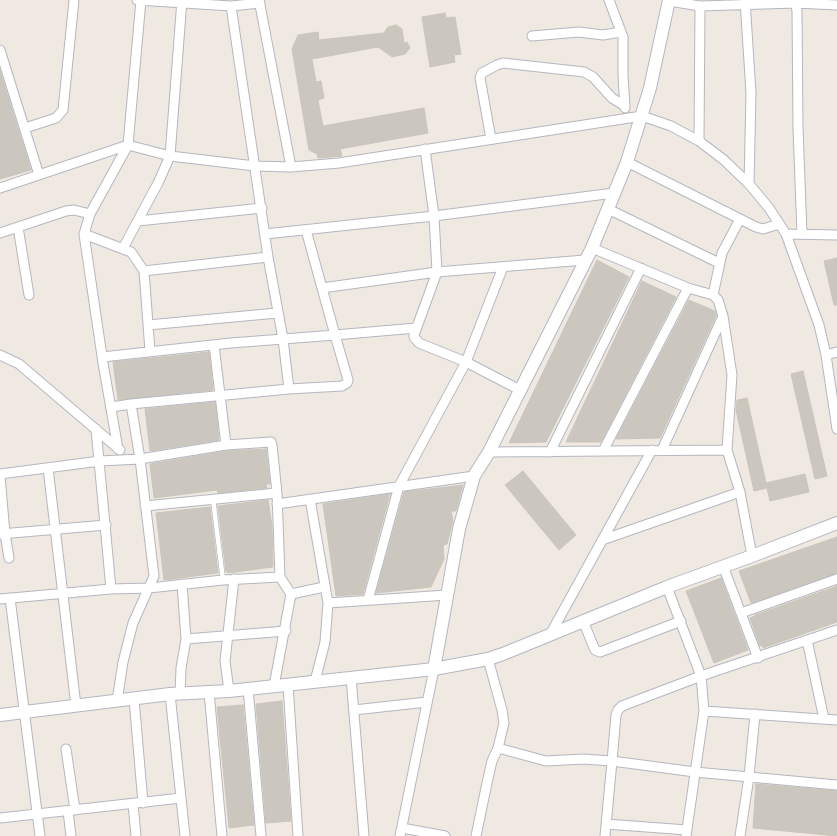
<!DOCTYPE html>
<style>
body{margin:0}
canvas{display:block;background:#efe9e1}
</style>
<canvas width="837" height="836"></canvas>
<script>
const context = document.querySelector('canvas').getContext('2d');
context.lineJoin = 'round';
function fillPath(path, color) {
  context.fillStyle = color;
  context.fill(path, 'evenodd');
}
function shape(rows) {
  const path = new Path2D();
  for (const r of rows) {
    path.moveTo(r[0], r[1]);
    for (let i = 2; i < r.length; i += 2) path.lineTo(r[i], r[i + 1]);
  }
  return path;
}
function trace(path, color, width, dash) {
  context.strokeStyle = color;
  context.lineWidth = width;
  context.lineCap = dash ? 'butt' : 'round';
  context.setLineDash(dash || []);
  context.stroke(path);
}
const building = shape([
 [445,13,446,18,455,17,461,54,454,55,455,62,430,67,422,17,445,13],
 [396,25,402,29,404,43,407,42,410,48,405,54,392,57,378,47,312,59,316,82,321,81,324,98,318,100,323,126,424,108,428,133,340,149,342,156,318,158,317,154,309,150,292,49,298,35,318,32,319,40,384,33,388,27,396,25],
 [0,71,31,170,0,179,0,71],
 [837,258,837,305,834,305,824,261,837,258],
 [597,260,629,277,546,442,509,443,597,260],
 [642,281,676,297,601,442,566,442,642,281],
 [689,300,715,311,716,316,660,438,616,439,689,300],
 [209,352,213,390,118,400,113,362,209,352],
 [803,371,827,476,815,479,791,374,803,371],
 [747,398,766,483,805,474,809,492,770,501,767,488,754,491,736,410,737,400,747,398],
 [215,402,219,440,150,451,145,409,215,402],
 [266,449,270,484,266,484,267,488,218,493,217,490,154,498,150,464,227,451,266,449],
 [523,471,576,535,559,550,505,485,523,471],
 [463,485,456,511,451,511,453,521,447,544,443,545,444,559,431,587,376,593,404,492,463,485],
 [390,494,363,594,336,596,323,504,390,494],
 [268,500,272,526,273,567,228,573,228,572,226,572,218,506,268,500],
 [210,507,218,573,164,580,156,513,210,507],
 [837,537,837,573,751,603,739,571,837,537],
 [721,578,748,650,714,663,686,591,721,578],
 [837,586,837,622,763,648,762,645,760,646,750,618,755,616,755,615,837,586],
 [282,701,291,821,266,823,256,704,282,701],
 [243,705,254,825,229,828,217,707,243,705],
 [756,784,837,791,837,836,753,828,756,784]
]);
const lane = shape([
 [213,499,223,580]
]);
const street = shape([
 [137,0,231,6,260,3],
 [259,0,291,167],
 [609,0,623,37,623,75,625,108],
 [745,0,751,93,749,184],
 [795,0,797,11,798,128,802,234],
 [669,1,700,6,699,141],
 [231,6,268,257,283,339,289,389],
 [700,6,796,3,837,5],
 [532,36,579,32,603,35,621,32],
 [0,50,39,175],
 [25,128,56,118,63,110,74,0],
 [491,139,480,78,482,73,497,65,503,63,584,72,593,77,612,98,625,106],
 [627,162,756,227,763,229,779,224],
 [0,188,128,145,170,156,255,166,291,167,339,163,642,116,671,126,699,141,724,160,749,184,769,208,786,234,819,325,826,355,837,429],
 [608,209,719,263],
 [138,221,262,208],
 [18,227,29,295],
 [0,233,66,211,74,210,90,214],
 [84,234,131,252,144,271,150,351],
 [265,234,434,216,425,149],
 [786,234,837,235],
 [123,248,158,183,170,156,182,0],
 [592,248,688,288,713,295,718,300,723,316,732,375,727,450,740,492,752,556],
 [144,271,268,257],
 [322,288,437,272,585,260],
 [713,295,722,253,740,219],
 [148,325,277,313],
 [214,345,226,445],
 [0,355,19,364,120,450],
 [826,355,837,352],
 [102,357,231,343,335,335,306,230],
 [520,390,466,362,419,343,414,337,414,335,437,272,434,216,614,193],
 [111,407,131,404,289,389,342,386,347,383,348,380,335,335,416,328],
 [96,429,111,589,149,588,223,580,280,577],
 [118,449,103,363,84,234,90,214,128,145,141,0],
 [662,450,723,316],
 [603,451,688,288],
 [489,452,727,450],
 [550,452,641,268],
 [48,468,76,706],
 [0,474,100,461,140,459,226,445,271,442,272,445,277,493,280,577,291,594],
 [0,476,5,534,9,558],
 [310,499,328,603,325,642,315,681],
 [277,504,474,476],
 [145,506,277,493],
 [0,534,106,525],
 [602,540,740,492],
 [723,566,758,658],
 [667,587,701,676,704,711,686,836],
 [10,598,40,836],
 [0,599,111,589],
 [368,600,399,486,466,362,503,267],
 [328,603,447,595],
 [741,613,837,579],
 [583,621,595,650,600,652,681,621],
 [551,633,652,450],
 [186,639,286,631],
 [807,640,824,719],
 [351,677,364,836],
 [288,685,298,836],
 [274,686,291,594,324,587],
 [248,688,261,836],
 [229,691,225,661,234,579],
 [209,692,222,836],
 [170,694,185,836],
 [180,694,181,668,186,639,182,584],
 [134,699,143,803],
 [117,701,123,662,133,623,154,576,140,459,131,404],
 [354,710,427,702],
 [704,711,837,720],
 [498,748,546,761,583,759,612,761,616,715,618,710,622,706,701,676,837,630],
 [66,749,75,810],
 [133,804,136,836],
 [68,811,71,836],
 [0,818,181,798],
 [606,824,687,830],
 [402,828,445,836],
 [400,836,434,669],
 [476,836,487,783,492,761,498,748,504,723,502,710,488,659],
 [605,836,612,761,695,772,837,785],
 [740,836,749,777,755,714]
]);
const secondary = shape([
 [434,669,459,529,474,476,489,452,592,248,627,162,650,88,669,0],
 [0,715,170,694,229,691,434,669,488,659,503,654,667,587,752,556,837,523]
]);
fillPath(building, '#cbc7bf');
trace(building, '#cbc5ba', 1);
trace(lane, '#b4b7c1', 6);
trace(street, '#b4b7c1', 11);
trace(secondary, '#b4b7c1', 14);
trace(lane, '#fff', 4.5);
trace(street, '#fff', 9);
trace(secondary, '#fff', 12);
</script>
